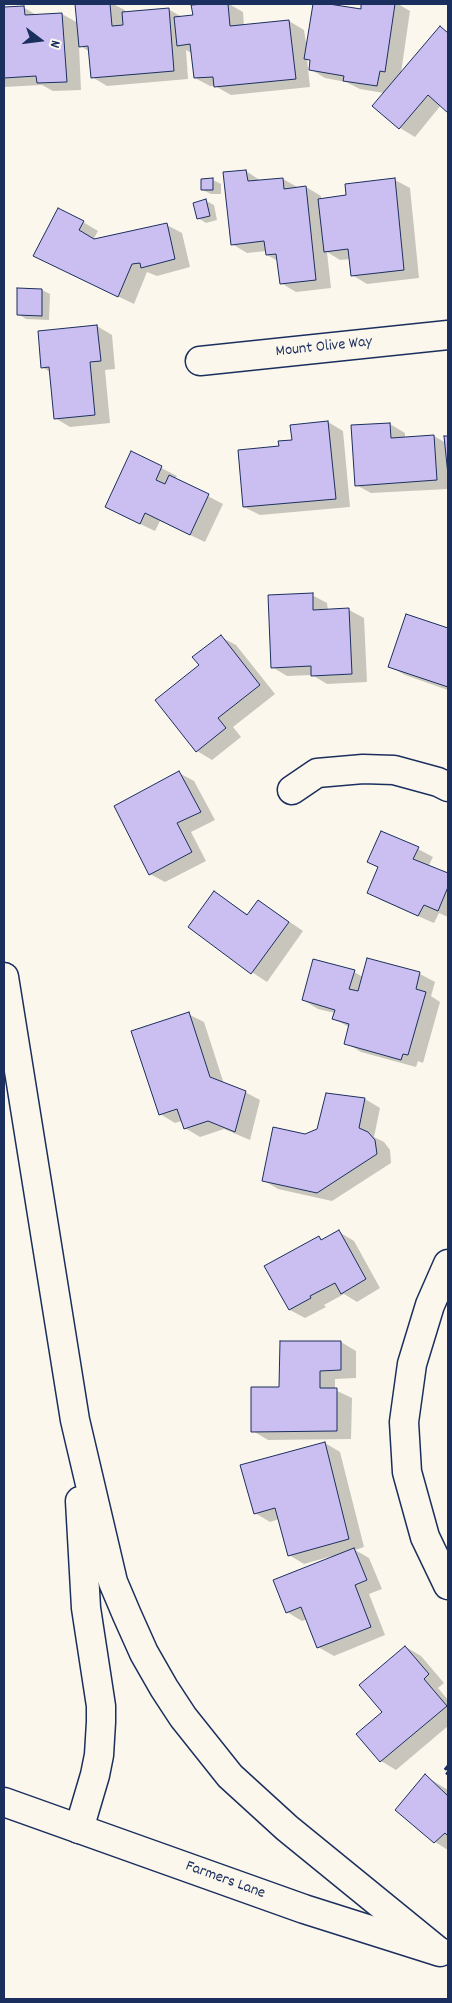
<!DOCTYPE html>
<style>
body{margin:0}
#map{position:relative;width:452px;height:2003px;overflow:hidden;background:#fbf7ec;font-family:Dekko,sans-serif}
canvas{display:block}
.frame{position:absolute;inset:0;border:5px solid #1b2f5e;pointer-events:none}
.north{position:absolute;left:15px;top:15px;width:50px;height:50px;-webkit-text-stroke:4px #fbf7ec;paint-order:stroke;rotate:105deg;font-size:14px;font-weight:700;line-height:20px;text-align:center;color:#1b2f5e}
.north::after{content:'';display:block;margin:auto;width:18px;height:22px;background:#1b2f5e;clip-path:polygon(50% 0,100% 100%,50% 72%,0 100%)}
</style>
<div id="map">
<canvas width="452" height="2003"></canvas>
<div class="frame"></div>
<div class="north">N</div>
</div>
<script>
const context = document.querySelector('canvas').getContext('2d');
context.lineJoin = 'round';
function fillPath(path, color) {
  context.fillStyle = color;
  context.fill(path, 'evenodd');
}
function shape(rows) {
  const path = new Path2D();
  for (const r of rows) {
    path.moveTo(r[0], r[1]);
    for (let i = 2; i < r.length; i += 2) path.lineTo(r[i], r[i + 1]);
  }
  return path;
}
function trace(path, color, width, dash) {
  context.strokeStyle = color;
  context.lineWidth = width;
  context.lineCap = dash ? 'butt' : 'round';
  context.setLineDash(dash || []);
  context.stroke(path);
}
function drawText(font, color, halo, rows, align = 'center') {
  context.font = font + ' Dekko,sans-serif';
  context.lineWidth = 5;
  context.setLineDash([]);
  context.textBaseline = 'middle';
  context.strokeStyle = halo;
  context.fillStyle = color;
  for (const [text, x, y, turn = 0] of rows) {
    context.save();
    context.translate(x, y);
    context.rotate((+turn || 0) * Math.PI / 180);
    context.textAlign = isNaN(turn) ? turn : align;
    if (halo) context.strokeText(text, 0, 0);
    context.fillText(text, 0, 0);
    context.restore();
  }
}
const shadow = shape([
 [113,4,125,10,125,13,168,9,182,17,194,16,193,6,229,4,243,12,244,26,289,21,304,30,307,49,314,4,362,10,362,4,398,4,410,11,401,73,440,27,448,32,448,111,441,105,415,137,400,128,384,93,360,89,346,82,325,78,310,69,311,61,307,59,310,87,231,95,215,86,210,86,195,78,193,54,186,50,188,79,107,86,92,77,90,52,79,45,81,90,53,91,42,85,4,87,4,8,23,7,38,16,62,14,78,23,76,5],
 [246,171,261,181,283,179,299,188,306,187,321,196,321,199,347,196,395,180,410,188,419,278,367,284,352,275,351,259,340,260,327,252,331,288,296,292,281,283,278,261,267,255,266,251,247,253,232,244],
 [213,180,221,184,221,194,211,194,203,190],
 [206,201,214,205,217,220,206,223,198,218],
 [83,222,98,231,93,240,167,225,182,233,190,267,157,276,147,272,134,304,50,264],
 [42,290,50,294,49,320,26,319,18,314],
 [97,326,112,335,115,369,105,370,110,423,70,427,55,418,50,372,42,367],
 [328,422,343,431,350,507,260,515,244,507,280,448],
 [390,424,405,433,405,438,434,436,446,443,446,437,448,437,448,489,371,493,356,485],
 [132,453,177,476,175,479,223,504,205,542,160,521,155,531,121,515],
 [312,595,327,603,328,611,349,610,364,618,367,682,327,684,312,675,287,676,272,667],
 [407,615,448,629,448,690,405,675,390,667],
 [221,637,236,645,275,694,233,727,241,737,212,760,197,751,201,665],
 [179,773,194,781,215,820,191,832,206,861,165,882,150,874],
 [418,849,433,857,429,865,448,874,448,917,439,913,434,923,383,901,368,892,379,868,368,862],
 [215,893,249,915,259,901,303,931,267,982,224,954],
 [368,960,420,974,435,982,431,996,440,1002,423,1063,418,1061,416,1067,361,1052,346,1043,349,1027,334,1019,335,1013,318,1009,303,1000,354,972,363,977],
 [188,1014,204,1022,224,1084,245,1092,260,1100,250,1140,224,1129,200,1137,185,1128,182,1121,175,1123,160,1114],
 [365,1099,380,1108,374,1137,384,1142,390,1150,391,1163,332,1201,278,1189,263,1180,305,1136,318,1130],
 [339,1232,354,1241,380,1288,357,1302,344,1294,324,1305,326,1307,305,1318,290,1310,266,1266,319,1237,323,1240],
 [341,1342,356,1351,356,1378,335,1379,335,1390,352,1398,351,1439,268,1440,253,1431,280,1388],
 [325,1443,340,1452,364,1547,355,1550,369,1558,382,1589,369,1594,385,1635,334,1656,318,1647,307,1619,302,1621,287,1612,333,1558,332,1556,304,1564,289,1555,279,1519,270,1522,255,1513],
 [406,1647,421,1656,444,1683,438,1688,448,1700,448,1726,396,1770,381,1761,384,1712],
 [425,1776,448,1790,448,1850,435,1842]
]);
const building = shape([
 [75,4,110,4,112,26,123,25,122,12,169,8,174,71,91,78,88,46,79,47,75,4],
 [204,4,228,4,230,26,289,20,296,79,214,87,213,77,194,78,190,44,177,46,174,17,193,15,191,5,204,4],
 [313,4,329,4,361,9,361,4,395,4,385,72,380,71,377,86,343,81,344,76,309,70,310,60,304,59,313,4],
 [24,6,25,15,62,13,67,82,37,83,36,76,4,78,4,7,24,6],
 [440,26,448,33,448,113,428,95,399,129,372,106,440,26],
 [246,170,248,181,283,178,284,189,306,186,316,280,280,284,276,254,266,255,264,241,231,245,223,172,246,170],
 [213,178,213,190,201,190,201,179,213,178],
 [395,178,404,270,351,276,348,249,324,252,318,199,346,195,345,184,395,178],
 [206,199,210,216,197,219,193,203,206,199],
 [58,208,84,221,79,230,94,239,167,223,175,259,141,268,140,263,132,264,118,297,33,256,58,208],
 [17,288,42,289,42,316,17,315,17,288],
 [97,325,101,361,90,362,95,415,54,419,49,367,41,368,38,331,97,325],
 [328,421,336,499,243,507,238,450,279,446,278,441,292,440,290,425,328,421],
 [390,423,391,438,434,435,437,480,355,486,351,425,390,423],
 [444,436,448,436,448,475,444,436],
 [131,451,162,466,156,480,165,484,169,475,209,494,190,535,145,513,140,524,105,507,131,451],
 [313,593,313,610,349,608,352,674,311,676,311,666,271,668,268,595,313,593],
 [406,614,448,628,448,687,388,667,406,614],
 [221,635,260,685,218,718,226,728,196,752,155,700,199,665,192,657,221,635],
 [179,771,201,812,177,823,192,852,149,875,114,806,179,771],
 [381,831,419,847,413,859,448,873,448,887,438,911,424,905,418,916,367,893,378,867,367,862,381,831],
 [214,891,247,915,258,900,289,922,251,974,188,927,214,891],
 [367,958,420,972,416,989,426,992,408,1055,403,1054,401,1060,344,1044,349,1024,332,1019,335,1010,302,1000,313,959,355,970,349,989,358,991,367,958],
 [189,1012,210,1077,246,1091,235,1132,208,1121,184,1129,177,1109,159,1115,131,1031,189,1012],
 [326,1093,365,1098,359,1128,368,1132,375,1140,377,1154,317,1193,262,1181,273,1127,305,1134,317,1129,326,1093],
 [339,1230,366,1279,341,1294,335,1283,310,1296,311,1298,289,1310,264,1266,319,1236,321,1240,339,1230],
 [280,1341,341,1341,341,1370,320,1371,320,1388,337,1388,337,1431,251,1432,251,1387,279,1387,280,1341],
 [325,1442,349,1539,288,1556,275,1508,254,1514,240,1465,325,1442],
 [354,1548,367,1580,355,1585,371,1627,317,1648,301,1607,286,1613,273,1580,354,1548],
 [405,1646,429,1674,424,1679,447,1706,380,1762,356,1734,382,1712,359,1685,405,1646],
 [425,1774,448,1796,448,1836,445,1833,434,1843,395,1810,425,1774]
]);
const path = shape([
 [448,1766,444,1771,448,1774]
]);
const minor = shape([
 [200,361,448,335],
 [292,790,317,773,363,769,394,770,438,782,448,787],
 [448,1264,430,1305,412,1364,404,1422,407,1472,425,1537,448,1585]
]);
const major = shape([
 [4,1802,304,1909,440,1952]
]);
const highway = shape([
 [4,977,75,1420,113,1582,127,1615,144,1653,164,1688,183,1717,230,1776,287,1828,438,1951],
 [79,1829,95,1775,99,1755,101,1722,101,1706,86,1608,80,1501]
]);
const streetNames = [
 ["Mount Olive Way",324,348,-6],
 ["Farmers Lane",225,1881,20]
];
fillPath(shadow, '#0003');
fillPath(building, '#cbbff1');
trace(building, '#1b2f5e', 1);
trace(minor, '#1b2f5e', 31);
trace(major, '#1b2f5e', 31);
trace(highway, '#1b2f5e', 31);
trace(path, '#1b2f5e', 3, [5, 4]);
trace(minor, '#fbf7ec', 28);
trace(major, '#fbf7ec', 28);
trace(highway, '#fbf7ec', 28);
drawText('16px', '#1b2f5e', '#fbf7ec', streetNames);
</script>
